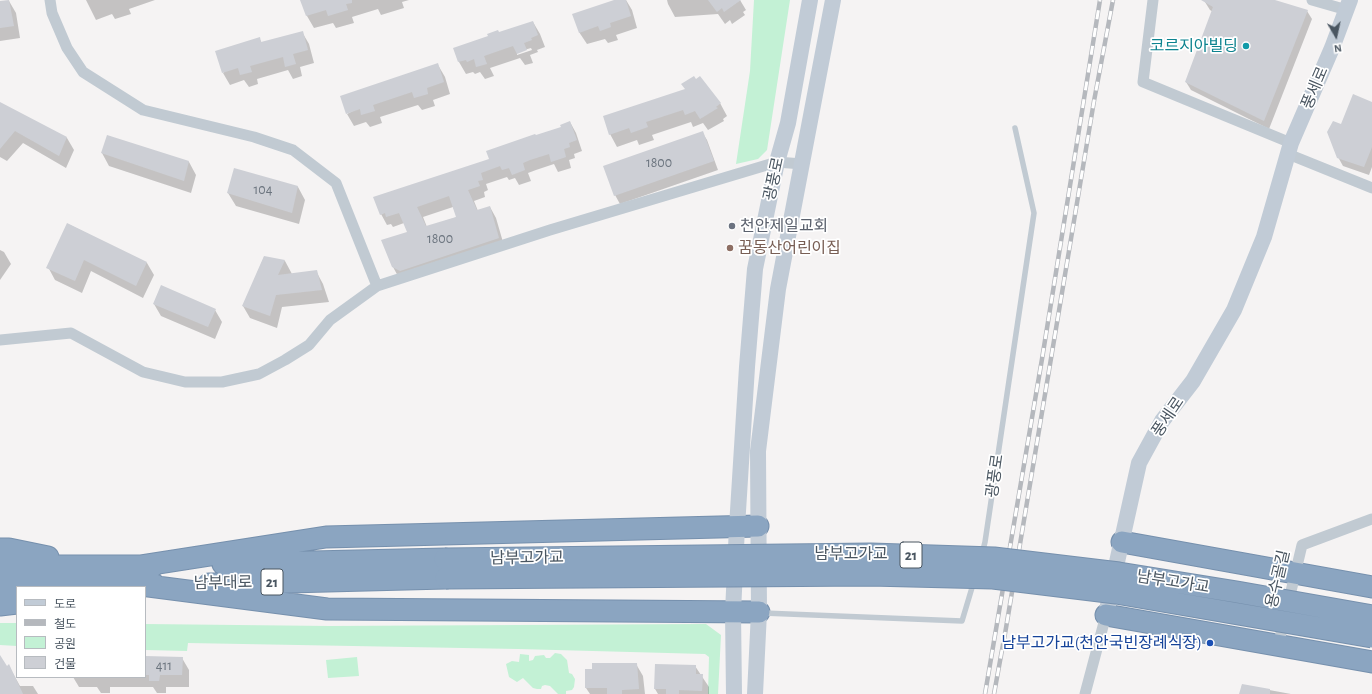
<!DOCTYPE html>
<meta charset="utf-8">
<style>
body{margin:0}
#map{position:relative;width:1372px;height:694px;overflow:hidden;background:#f5f3f3;font-family:"Alegreya Sans","Noto Sans KR",sans-serif}
canvas{display:block}
.legend{position:absolute;left:16px;top:586px;width:130px;height:92px;box-sizing:border-box;background:#fff;border:1px solid #b7bbc0;margin:0;padding:5px 7px;list-style:none;font-size:12px;color:#4a5661}
.legend li{display:flex;align-items:center;gap:8px;height:20px}
.legend b{width:20px;border:1px solid #b7bbc0}
.north{position:absolute;left:1316px;top:16px;width:40px;height:40px;-webkit-text-stroke:3px #fff;paint-order:stroke;rotate:171deg;font-size:11px;font-weight:700;line-height:16px;text-align:center;color:#4a5661}
.north::after{content:'';display:block;margin:auto;width:14px;height:18px;background:#4a5661;clip-path:polygon(50% 0,100% 100%,50% 72%,0 100%)}
</style>
<div id="map">
<canvas width="1372" height="694"></canvas>
<ul class="legend">
<li><b style="height:5px;background:#c1cbd6"></b>도로</li>
<li><b style="height:5px;background:#b5b8bd"></b>철도</li>
<li><b style="height:11px;background:#c3f1d5"></b>공원</li>
<li><b style="height:11px;background:#cdcfd5"></b>건물</li>
</ul>
<div class="north">N</div>
</div>
<script>
const context = document.querySelector('canvas').getContext('2d');
context.lineJoin = 'round';
function fillPath(path, color) {
  context.fillStyle = color;
  context.fill(path, 'evenodd');
}
function shape(rows) {
  const path = new Path2D();
  for (const r of rows) {
    path.moveTo(r[0], r[1]);
    for (let i = 2; i < r.length; i += 2) path.lineTo(r[i], r[i + 1]);
  }
  return path;
}
function trace(path, color, width, dash) {
  context.strokeStyle = color;
  context.lineWidth = width;
  context.lineCap = dash ? 'butt' : 'round';
  context.setLineDash(dash || []);
  context.stroke(path);
}
function drawText(font, color, halo, rows, align = 'center') {
  context.font = font + ' "Alegreya Sans","Noto Sans KR",sans-serif';
  context.lineWidth = 3.5;
  context.setLineDash([]);
  context.textBaseline = 'middle';
  context.strokeStyle = halo;
  context.fillStyle = color;
  for (const [text, x, y, turn = 0] of rows) {
    context.save();
    context.translate(x, y);
    context.rotate((+turn || 0) * Math.PI / 180);
    context.textAlign = isNaN(turn) ? turn : align;
    if (halo) context.strokeText(text, 0, 0);
    context.fillText(text, 0, 0);
    context.restore();
  }
}
const green = shape([
 [754,0,790,0,767,150,758,159,736,164,750,71],
 [0,623,17,623,17,646,0,645],
 [145,624,330,626,706,624,721,635,718,694,708,694,709,657,705,654,518,649,188,643,187,651,145,650],
 [555,653,561,654,567,660,569,673,572,674,575,679,574,687,572,690,566,691,566,694,558,694,550,686,545,685,542,686,541,689,537,689,533,688,523,678,517,682,509,677,506,664,512,661,519,662,520,654,529,655,529,661,533,660,535,656,544,655,546,658,550,658],
 [357,657,359,676,328,678,326,660]
]);
const shadow = shape([
 [86,0,155,0,129,9,131,14,115,19,112,14,96,20],
 [304,0,409,0,402,2,404,8,381,15,378,9,352,17,354,23,336,28,333,23,314,28,307,16,302,1],
 [617,0,626,0,632,10,637,28,616,35,618,40,608,43,605,39,587,44,579,32],
 [667,0,740,0,746,10,743,12,745,15,732,24,730,20,725,24,718,14,675,17,668,4],
 [1206,0,1272,0,1307,11,1312,19,1269,129,1191,90,1186,82,1213,12,1210,10,1205,2],
 [9,1,16,13,20,38,0,41,0,2],
 [533,22,540,34,545,47,537,50,538,52,530,55,533,63,525,65,520,58,490,68,494,76,485,79,480,72,475,74,473,72,466,74,459,62,455,49],
 [531,48,532,50,517,55,517,52],
 [302,32,309,44,314,63,300,67,302,76,293,79,288,70,257,79,258,84,249,87,244,80,230,85,223,73,259,38,262,43],
 [438,65,445,77,450,94,433,100,435,106,422,110,418,105,380,117,382,123,370,127,366,122,354,126,347,114],
 [0,103,67,138,74,150,66,168,23,143,7,161,0,157],
 [720,103,727,116,723,119,724,121,708,130,703,123,693,127,691,122,652,135,654,140,639,145,637,140,617,147,610,134,604,117],
 [1372,104,1372,167,1369,175,1343,166,1338,157],
 [570,122,576,133,582,151,574,154,575,158,569,160,571,168,558,172,554,164,536,170,528,173,531,181,519,185,515,178,509,180,507,177,486,184,488,190,484,192,485,197,474,201,478,211,490,207,496,218,505,249,399,278,393,267,408,233,404,223,393,227,391,224,387,225,381,214,536,136,562,128],
 [453,207,457,217,427,227,423,217],
 [702,132,707,140,718,170,620,204,615,195],
 [108,136,189,162,196,175,191,193,109,166,102,153],
 [235,169,298,187,305,200,299,224,236,206,228,193],
 [68,224,147,263,154,275,143,298,91,271,82,293,55,280,48,267],
 [0,250,4,252,11,264,0,280],
 [264,257,285,261,292,274,316,271,323,284,329,302,282,307,277,328,250,318,243,306],
 [154,304,215,310,222,322,215,339,161,316],
 [145,657,182,658,189,670,189,687,166,687,166,693,157,693,153,687,110,687,110,693,101,693,97,687,79,687,73,677,145,677],
 [0,661,7,667,9,666,20,686,33,686,38,694,0,694],
 [636,664,643,676,645,694,590,694,586,688,593,669],
 [695,666,709,687,709,694,658,694,655,689],
 [1242,685,1291,694,1240,694]
]);
const building = shape([
 [9,0,14,26,0,28,0,1],
 [300,0,352,0,352,3,346,4,348,10,328,16,326,10,306,16],
 [614,0,626,0,631,16,610,23,611,27,600,31,598,26,579,33,572,14],
 [708,0,741,0,724,12,722,8,717,12],
 [1201,0,1275,0,1308,10,1264,121,1185,82,1213,7],
 [533,21,538,35,531,38,532,40,524,43,527,50,517,54,513,46,507,48,484,56,487,64,476,67,474,59,467,62,466,60,458,62,453,48,488,36,487,34,498,30,499,32],
 [303,31,308,50,293,54,296,64,285,67,283,57,250,66,252,72,240,75,238,68,222,73,215,51,260,37,261,42],
 [438,63,444,82,427,88,428,94,414,98,412,92,373,105,375,111,361,115,360,109,346,114,340,96],
 [694,76,696,79,700,76,721,103,716,107,718,108,700,119,695,111,685,115,683,110,646,122,648,127,631,133,629,128,609,135,603,116,685,89,681,84],
 [1353,94,1372,102,1372,147,1364,167,1337,158,1327,132,1333,121,1341,124],
 [0,102,67,137,59,156,15,131,0,149],
 [570,121,577,140,569,143,570,147,564,149,566,157,551,162,549,154,530,160,523,163,525,170,512,175,509,168,502,170,500,166,481,173,483,180,478,181,480,186,468,190,477,210,490,206,499,238,400,271,392,267,381,240,407,232,399,213,386,217,385,213,380,215,373,197,489,159,486,151,535,134,536,135,561,127,560,125],
 [449,196,456,217,426,226,417,207],
 [703,131,714,161,614,196,603,166],
 [107,135,189,161,184,181,101,153],
 [234,168,298,186,292,213,227,193],
 [67,223,147,262,136,286,84,260,75,281,46,268],
 [264,256,285,260,278,275,317,270,322,290,276,295,270,316,242,306],
 [161,285,216,309,208,327,153,304],
 [0,655,7,666,9,664,23,694,0,694],
 [145,656,183,657,182,675,160,675,159,681,149,681,149,675,145,675],
 [592,663,637,663,639,689,622,690,622,694,607,694,607,688,585,688,585,669,592,669],
 [655,664,696,665,696,674,703,674,702,691,679,690,679,694,666,694,666,689,654,689],
 [1242,684,1270,689,1270,694,1239,694]
]);
const lane = shape([
 [982,554,985,542,1034,213,1015,128],
 [763,613,962,621,974,581]
]);
const street = shape([
 [50,0,52,13,67,48,83,72,143,110,254,137,293,150,336,183,377,286,550,230,777,162,802,164],
 [1153,0,1143,82,1291,143],
 [1312,0,1347,10],
 [1288,154,1372,188],
 [0,340,71,333,143,372,185,382,222,382,259,374,285,360,309,345,330,320,377,286],
 [1278,646,1302,545,1372,519],
 [1085,694,1106,615]
]);
const secondary = shape([
 [1106,615,1113,580,1139,463,1162,421,1193,381,1234,310,1264,237,1291,143,1332,48,1350,0],
 [734,694,733,612,737,527,747,367,755,269,777,162,788,123,810,0],
 [755,694,759,612,758,451,778,289,833,0]
]);
const highway = shape([
 [1122,542,1372,587],
 [0,549,9,549,48,557],
 [223,564,445,559],
 [0,566,153,566],
 [140,566,326,537,758,526],
 [209,584,446,578],
 [0,585,155,585],
 [141,585,327,609,759,612],
 [0,605,17,603],
 [1106,615,1372,662]
]);
const rail = shape([
 [985,694,1042,359,1100,0],
 [994,694,1006,628,1094,101,1113,0]
]);
const highwayBridge = shape([
 [445,559,871,554,994,558,1119,573,1237,592,1372,616],
 [446,578,870,575,993,578,1116,593,1372,637]
]);
const markers = [
 [1246,46,4,"#0f9aa8"],
 [732,226,4,"#6b7280"],
 [730,248,4,"#8d6e63"],
 [1210,643,4,"#1a4fb4"]
];
const numberNames = [
 ["1800",659,163],
 ["104",263,190],
 ["1800",440,239],
 ["411",164,666]
];
const shields = [
 [911,555,22],
 [272,582,22]
];
const shieldNames = [
 ["21",911,555],
 ["21",272,582]
];
const cultureNames = [
 ["코르지아빌딩",1238,46]
];
const streetNames = [
 ["풍세로",1315,88,-67],
 ["광풍로",774,179,-78],
 ["풍세로",1168,417,-56],
 ["광풍로",995,476,-82],
 ["남부고가교",851,554],
 ["남부고가교",527,558,-1],
 ["용수골길",1278,579,-77],
 ["남부고가교",1173,582,9],
 ["남부대로",223,583,-1]
];
const worshipNames = [
 ["천안제일교회",740,226]
];
const educationNames = [
 ["꿈동산어린이집",738,248]
];
const transitNames = [
 ["남부고가교(천안국빈장례식장)",1202,643]
];
fillPath(green, '#c3f1d5');
fillPath(shadow, '#0003');
fillPath(building, '#cdcfd5');
trace(highway, '#7690ad', 23);
trace(lane, '#c1cad2', 5.5);
trace(street, '#c1cad2', 11);
trace(secondary, '#c1cbd6', 16);
trace(highway, '#8ba5c1', 21);
trace(rail, '#b5b8bd', 4.5);
trace(rail, '#fff', 3, [9]);
trace(highwayBridge, '#7690ad', 23, []);
trace(highwayBridge, '#8ba5c1', 21);
for (const [x, y, r, color] of markers) {
  const dot = new Path2D();
  dot.arc(x, y, r, 0, 2 * Math.PI);
  context.fillStyle = color;
  context.fill(dot);
  trace(dot, '#fff', 1.5);
}
drawText('14px', '#6b747e', null, numberNames);
for (const [x, y, w] of shields) {
  const box = new Path2D();
  box.roundRect(x - w / 2, y - 13, w, 26, 3);
  context.fillStyle = '#fff';
  context.fill(box);
  trace(box, '#4a5661', 1);
}
drawText('bold 15px', '#4a5661', null, shieldNames);
drawText('16px', '#0d838f', '#fff', cultureNames, 'right');
drawText('16px', '#4a5661', '#fff', streetNames);
drawText('16px', '#5b616d', '#fff', worshipNames, 'left');
drawText('16px', '#785e54', '#fff', educationNames, 'left');
drawText('16px', '#164399', '#fff', transitNames, 'right');
</script>
